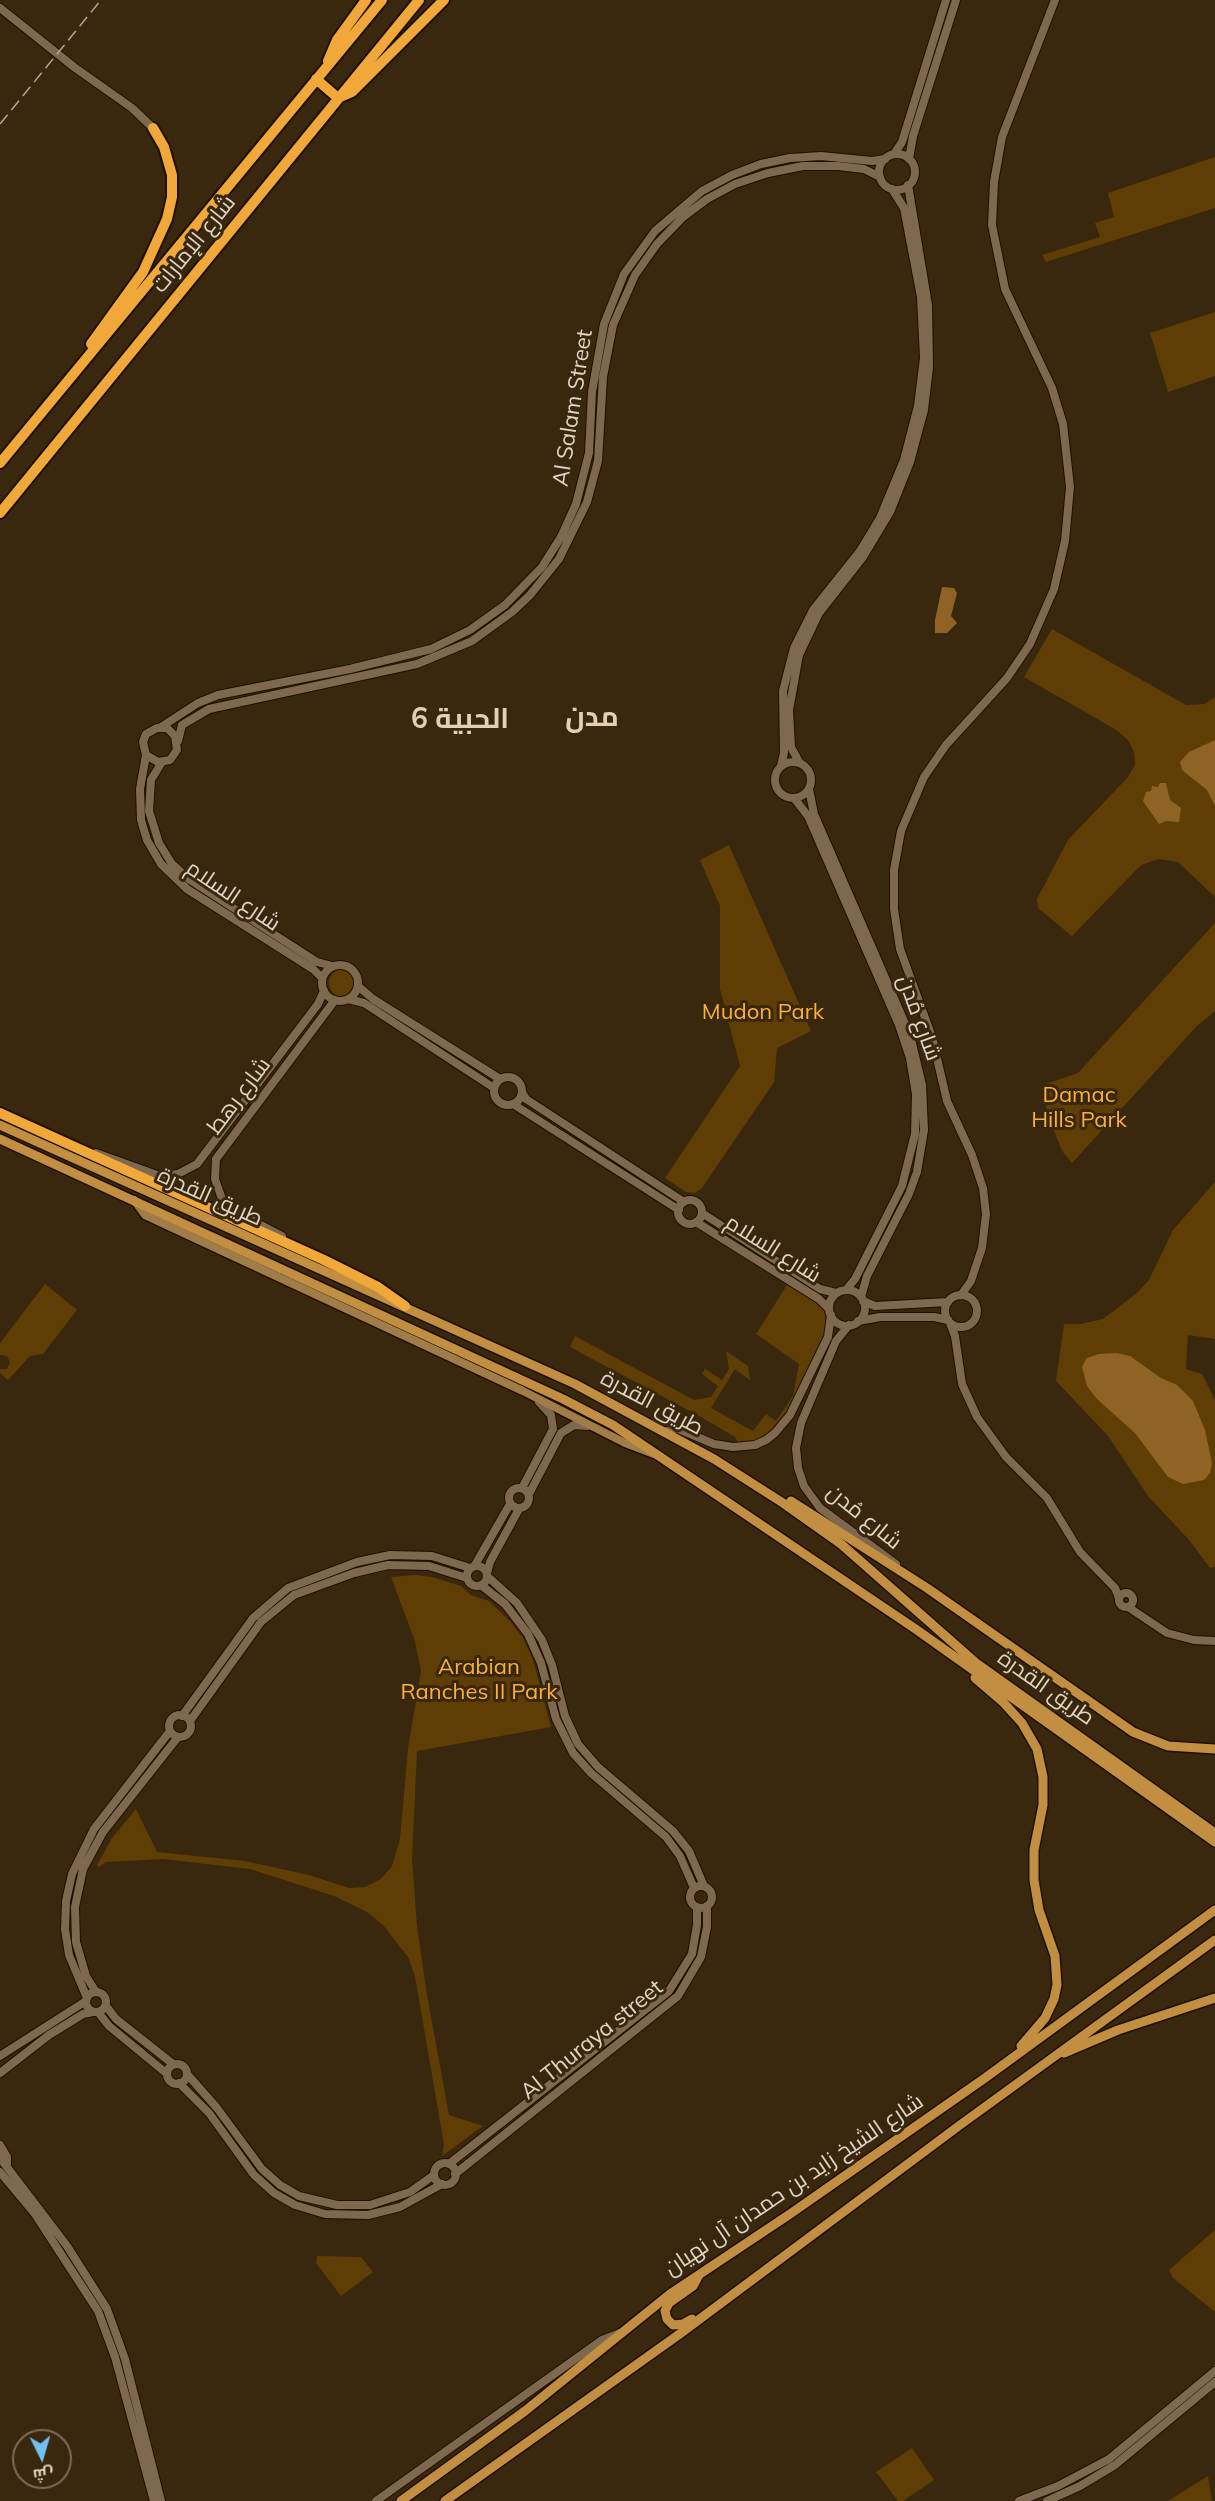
<!DOCTYPE html>
<meta charset="utf-8">
<style>
body{margin:0}
#map{position:relative;width:1215px;height:2501px;overflow:hidden;background:#39270e;font-family:Mulish,Cairo,sans-serif}
canvas{display:block}
.north{position:absolute;left:12px;top:2429px;width:60px;height:60px;box-sizing:border-box;background:#39270e;border:2px solid #7c6d58;border-radius:50%;rotate:175deg;font-size:16px;font-weight:700;line-height:24px;text-align:center;color:#e0d5c6}
.north::after{content:'';display:block;margin:auto;width:21px;height:27px;background:#70c1f4;clip-path:polygon(50% 0,100% 100%,50% 72%,0 100%)}
</style>
<div id="map">
<canvas width="1215" height="2501"></canvas>
<div class="north">ش</div>
</div>
<script>
const context = document.querySelector('canvas').getContext('2d');
context.lineJoin = 'round';
function fillPath(path, color) {
  context.fillStyle = color;
  context.fill(path, 'evenodd');
}
function shape(rows) {
  const path = new Path2D();
  for (const r of rows) {
    if (r.length === 3) {
      path.moveTo(r[0] + r[2], r[1]);
      path.arc(r[0], r[1], r[2], 0, 2 * Math.PI);
      continue;
    }
    path.moveTo(r[0], r[1]);
    for (let i = 2; i < r.length; i += 2) path.lineTo(r[i], r[i + 1]);
  }
  return path;
}
function trace(path, color, width, dash) {
  context.strokeStyle = color;
  context.lineWidth = width;
  context.lineCap = dash ? 'butt' : 'round';
  context.setLineDash(dash || []);
  context.stroke(path);
}
function drawText(font, color, halo, rows, align = 'center') {
  context.font = font + ' Mulish,Cairo,sans-serif';
  context.lineWidth = 6;
  context.setLineDash([]);
  context.textBaseline = 'middle';
  context.strokeStyle = halo;
  context.fillStyle = color;
  for (const [text, x, y, turn = 0] of rows) {
    context.save();
    context.translate(x, y);
    context.rotate((+turn || 0) * Math.PI / 180);
    context.textAlign = isNaN(turn) ? turn : align;
    if (halo) context.strokeText(text, 0, 0);
    context.fillText(text, 0, 0);
    context.restore();
  }
}
const green = shape([
 [1215,157,1215,208,1046,262,1042,255,1100,237,1095,223,1114,217,1108,193],
 [1215,312,1215,376,1168,392,1150,333],
 [1052,629,1186,705,1205,704,1215,697,1215,897,1178,862,1159,859,1141,865,1072,936,1038,908,1037,899,1068,840,1128,777,1135,765,1134,752,1128,740,1115,729,1024,677],
 [729,845,811,1031,777,1048,774,1082,702,1188,695,1193,686,1192,665,1178,740,1066,720,989,720,906,700,860],
 [1215,923,1215,1011,1196,1027,1072,1163,1062,1151,1053,1128,1047,1111,1043,1085,1078,1073],
 [343,983,14],
 [1215,1182,1215,1339,1188,1335,1186,1369,1202,1374,1215,1400,1215,1567,1210,1568,1189,1540,1148,1496,1108,1436,1056,1381,1064,1324,1081,1324,1103,1319,1137,1293,1149,1280,1173,1230],
 [45,1284,77,1310,43,1354,30,1356,8,1380,0,1373,0,1369,7,1369,10,1362,7,1356,0,1355,0,1343],
 [787,1285,824,1308,831,1326,791,1412,764,1440,739,1445,735,1437,701,1417,570,1347,575,1336,694,1400,711,1397,718,1386,702,1374,705,1369,722,1380,729,1369,726,1351,748,1366,750,1380,735,1369,711,1408,753,1431,766,1414,776,1421,793,1396,799,1364,756,1334],
 [415,1575,432,1577,461,1586,471,1595,489,1601,510,1621,523,1638,533,1660,551,1727,417,1751,412,1859,417,1926,427,1995,449,2115,483,2126,442,2156,444,2145,415,1976,408,1957,383,1925,367,1912,334,1896,250,1869,163,1859,106,1862,99,1867,97,1865,112,1838,136,1809,157,1852,245,1861,309,1875,349,1888,365,1887,381,1879,392,1866,400,1839,408,1748,421,1671,415,1641,391,1577],
 [1215,2230,1215,2311,1214,2311,1173,2278,1169,2270],
 [317,2256,361,2257,373,2272,341,2296,316,2263],
 [912,2448,934,2480,903,2501,898,2501,876,2472],
 [1208,2476,1212,2501,1168,2501]
]);
const water = shape([
 [942,587,954,588,957,593,951,616,957,623,947,633,935,633,935,620],
 [1215,740,1215,806,1207,790,1182,770,1180,762,1189,752],
 [1160,783,1166,783,1170,800,1181,808,1179,822,1166,821,1159,824,1143,801,1146,792,1151,791,1152,786,1158,787],
 [1116,1353,1130,1356,1161,1378,1177,1385,1193,1401,1205,1430,1212,1463,1210,1473,1204,1480,1183,1484,1168,1477,1135,1433,1097,1399,1087,1386,1082,1367,1087,1358,1099,1354]
]);
const tertiary = shape([
 [0,8,74,67,132,108,153,128],
 [894,154,902,142,946,0],
 [897,172,18],
 [909,159,913,136,956,0],
 [161,727,198,703,218,695,350,669,431,649,470,630,505,605,542,567,561,537,576,504,589,453,592,392,604,324,624,274,655,231,702,191,732,175,761,164,790,158,821,156,872,161,885,159],
 [178,741,182,725,209,709,417,664,472,641,512,612,530,595,559,559,587,502,598,461,603,377,613,325,635,275,657,244,683,217,707,199,735,184,768,173,803,166,838,166,864,169,880,177],
 [146,755,158,762,170,760,177,750,175,736,167,728,157,728,146,734,143,742,146,755,140,789,141,820,147,840,161,864,187,889,313,969,322,978],
 [793,780,18],
 [162,762,151,780,149,811,159,843,172,864,190,880,317,962,332,966],
 [799,762,791,747,789,710,799,655,819,613,863,557,890,512,910,462,924,410,929,367,928,305,908,185],
 [781,766,784,753,783,691,794,648,813,610,860,551,880,518,904,460,918,406,924,358,921,297,904,208,892,189],
 [809,789,814,814,910,1035,922,1085,924,1130,917,1172,909,1194,867,1276,861,1297],
 [794,798,808,816,899,1025,910,1058,916,1094,915,1134,902,1186,855,1279,846,1290],
 [340,983,18],
 [358,986,373,999,500,1079],
 [348,999,364,1003,494,1088],
 [508,1091,14],
 [522,1092,526,1099,684,1202],
 [513,1104,679,1210],
 [96,1153,157,1175,178,1174,197,1164,318,1004,324,991],
 [690,1212,12],
 [702,1213,820,1289,836,1293],
 [696,1222,819,1299,829,1309],
 [282,1236,238,1213,222,1199,215,1179,216,1159,335,1000],
 [847,1308,18],
 [961,1311,16],
 [961,1295,971,1281,982,1248,986,1214,983,1188,972,1155,947,1101,932,1037,900,949,894,909,894,870,901,831,924,777,946,745,1007,678,1030,644,1054,589,1065,541,1070,487,1063,424,1052,388,1005,289,992,225,994,182,1002,137,1055,0],
 [863,1301,875,1306,948,1302],
 [858,1321,880,1317,934,1317,948,1320],
 [950,1323,955,1336,962,1384,977,1417,1006,1457,1047,1498,1080,1552,1115,1588,1119,1598],
 [849,1325,836,1341,801,1423,796,1448,798,1468,804,1486,820,1508,896,1564],
 [664,1432,676,1428,714,1444,733,1447,755,1445,766,1440,775,1433,790,1415,828,1337,831,1315],
 [519,1498,10],
 [522,1488,553,1429,551,1415,539,1402],
 [529,1494,561,1433,574,1425,587,1426],
 [475,1565,510,1504],
 [477,1576,10],
 [487,1573,490,1562,519,1509],
 [487,1576,517,1603,542,1640,552,1665,565,1716,578,1744,598,1767,673,1831,689,1851,704,1886],
 [481,1585,505,1604,528,1634,541,1663,556,1719,573,1753,591,1773,666,1837,680,1856,694,1888],
 [1126,1600,7],
 [1128,1607,1167,1633,1194,1640,1215,1641],
 [180,1726,11],
 [182,1716,253,1618,288,1588,357,1562,390,1555,432,1556,470,1568],
 [190,1721,261,1622,294,1595,354,1573,388,1565,429,1566,467,1578],
 [701,1897,11],
 [96,2002,10],
 [96,1992,86,1976,76,1942,75,1907,83,1869,103,1832,178,1737],
 [87,1998,69,1955,65,1929,66,1901,72,1874,94,1829,170,1731],
 [106,2006,116,2019,173,2064],
 [98,2012,109,2026,166,2073],
 [0,2056,86,2001],
 [177,2074,10],
 [0,2073,49,2035,83,2014,93,2012],
 [187,2074,217,2108,262,2169,280,2185,299,2196,337,2205,370,2205,410,2192,434,2175],
 [179,2083,209,2113,254,2175,274,2193,295,2205,325,2214,368,2215,400,2207,442,2184],
 [0,2145,7,2157,7,2165],
 [0,2158,67,2246,107,2309,125,2359,161,2501],
 [445,2174,11],
 [449,2164,669,1991,692,1954,697,1925,697,1907],
 [0,2172,35,2214,98,2311,115,2357,154,2501],
 [455,2174,678,1996,701,1957,707,1927,707,1906],
 [376,2501,602,2340,620,2333],
 [1019,2501,1058,2486,1109,2459,1215,2371],
 [1047,2501,1080,2486,1115,2465,1215,2382]
]);
const secondary = shape([
 [134,1200,145,1215,523,1391,625,1443,654,1454]
]);
const primary = shape([
 [0,1125,575,1384,714,1459,783,1503,841,1544,976,1663,1215,1833],
 [0,1139,563,1399,613,1425,917,1630,1215,1842],
 [791,1501,927,1588,1133,1732,1168,1746,1215,1749],
 [975,1678,1003,1702,1022,1723,1037,1749,1043,1777,1043,1805,1034,1850,1034,1880,1039,1910,1055,1956,1057,1985,1054,1999,1045,2018,1021,2046],
 [1064,2053,1118,2030,1215,1998],
 [692,2319,683,2324,673,2325,667,2319,665,2311,669,2303,693,2286,699,2275],
 [401,2501,525,2411,670,2294,790,2214,985,2078,1215,1910],
 [445,2501,681,2333,960,2125,1215,1940]
]);
const motorway = shape([
 [328,61,337,40,366,0],
 [316,79,338,98,352,92,444,0],
 [91,344,143,272,167,219,172,197,172,175,164,147,153,128],
 [0,463,382,0],
 [0,513,419,0],
 [0,1113,324,1260,378,1287,405,1306]
]);
const rail = shape([
 [0,124,101,0]
]);
const streetNames = [
 ["شارع الإمارات",194,244,-51],
 ["Al Salam Street",573,408,-81],
 ["شارع السلام",233,896,34],
 ["شارع مُدن",919,1018,70],
 ["شارع رهط",239,1096,-53],
 ["طريق القدرة",210,1197,24],
 ["شارع السلام",773,1249,32],
 ["طريق القدرة",652,1403,28],
 ["شارع مُدن",864,1517,39],
 ["طريق القدرة",1046,1688,35],
 ["Al Thuraya street",592,2040,-39],
 ["شارع الشيخ زايد بن حمدان آل نهيان",794,2185,-34]
];
const parkNames = [
 ["Mudon Park",763,1012],
 ["Damac",1079,1095],
 ["Hills Park",1079,1120],
 ["Arabian",479,1667],
 ["Ranches II Park",479,1692]
];
const districtNames = [
 ["مدن",592,718],
 ["الحبية 6",460,720]
];
fillPath(green, '#5f3e06');
fillPath(water, '#8f6323');
trace(tertiary, '#201000', 10);
trace(secondary, '#201000', 11);
trace(primary, '#201000', 12);
trace(motorway, '#201000', 14);
trace(tertiary, '#7e694f', 8);
trace(secondary, '#a07c49', 8);
trace(primary, '#c28f42', 9);
trace(motorway, '#f0a83a', 10);
trace(rail, '#b3a695', 1.5, [12, 6]);
drawText('22px', '#e0d5c6', '#39270e', streetNames);
drawText('22px', '#fbb03e', '#39270e', parkNames);
drawText('bold 28px', '#e6ceb1', '#39270e', districtNames);
</script>
